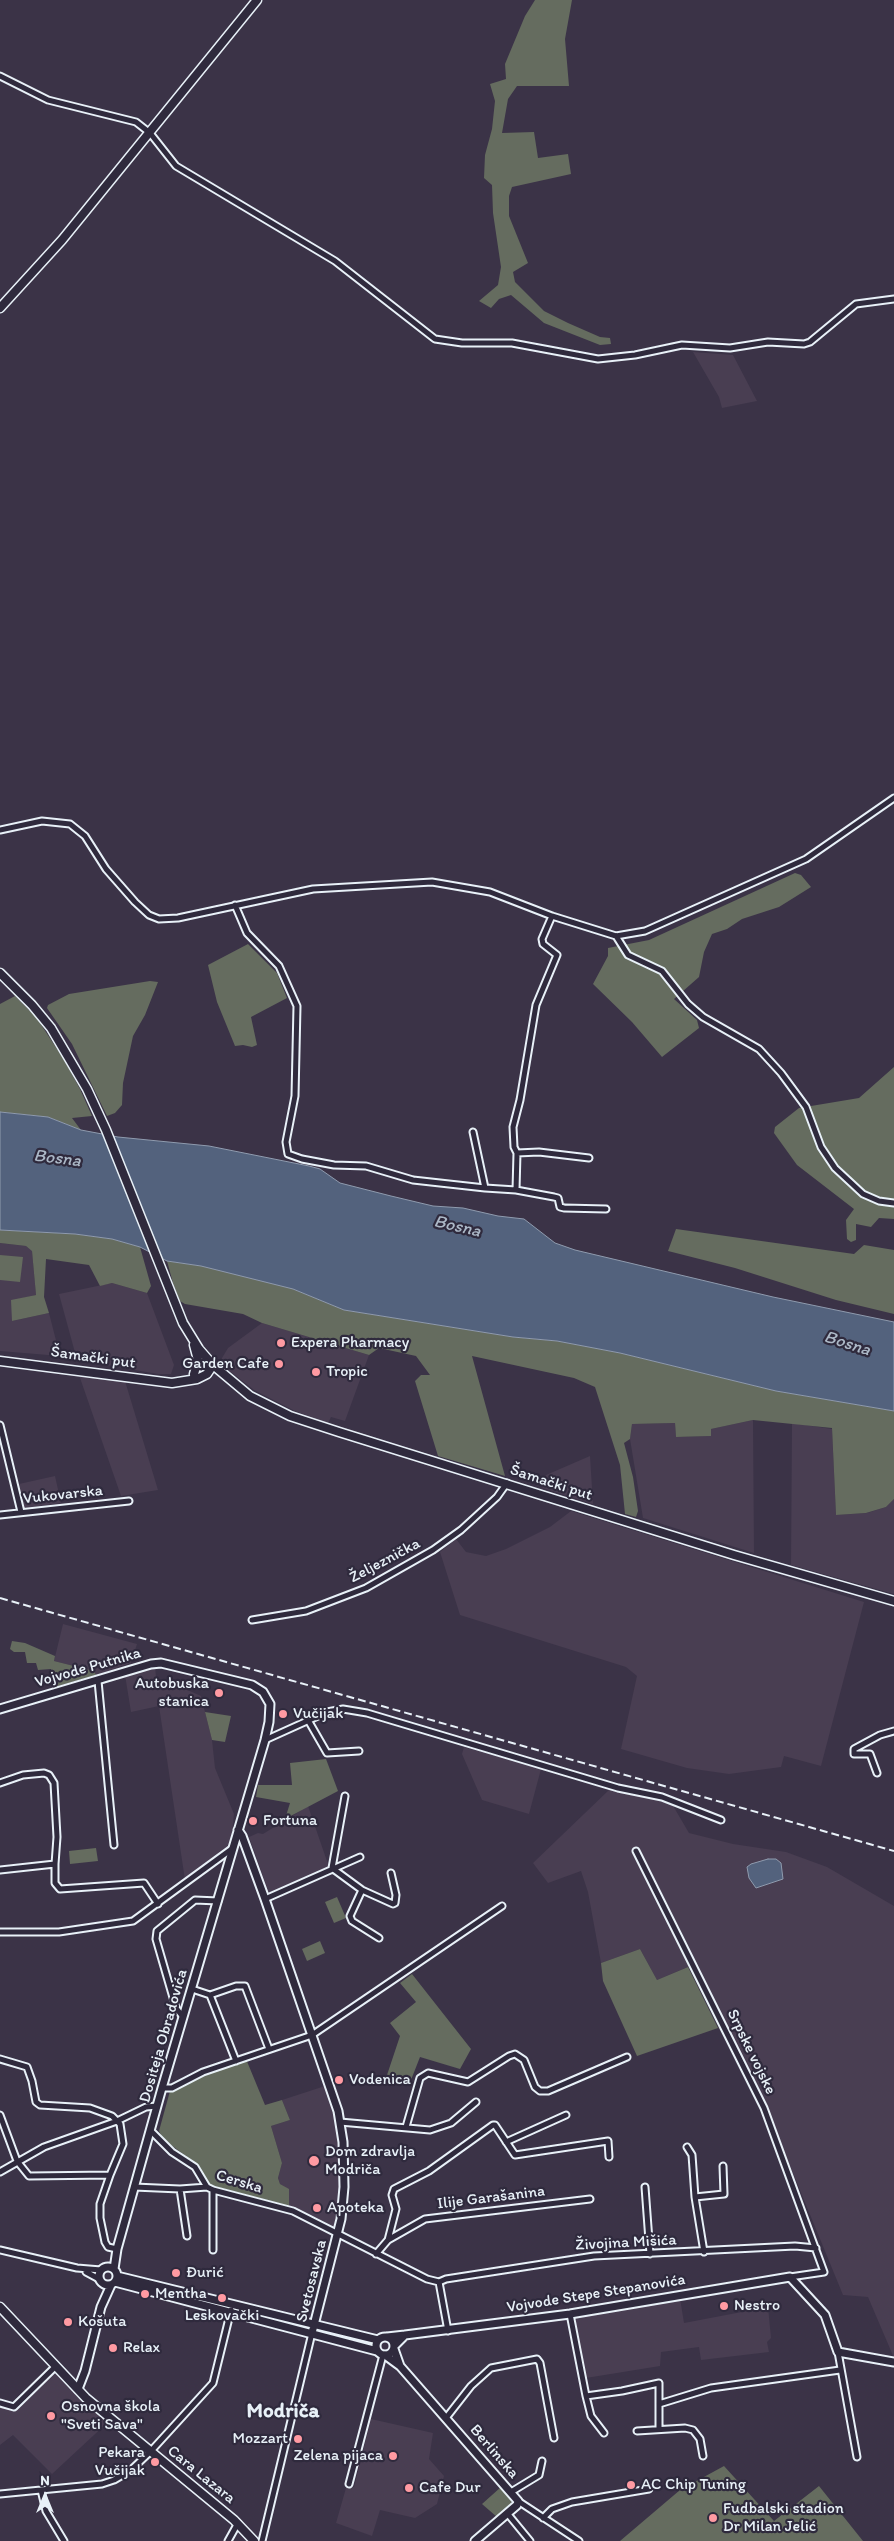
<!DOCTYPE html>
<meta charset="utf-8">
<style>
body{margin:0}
#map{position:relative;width:894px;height:2541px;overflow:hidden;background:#3b3347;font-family:Itim,sans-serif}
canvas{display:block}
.north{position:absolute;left:20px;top:2471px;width:50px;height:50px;-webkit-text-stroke:4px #2f2a3d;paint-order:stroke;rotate:0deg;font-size:14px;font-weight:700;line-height:20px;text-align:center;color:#e8f1f8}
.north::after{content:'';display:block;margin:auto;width:18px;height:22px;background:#e8f1f8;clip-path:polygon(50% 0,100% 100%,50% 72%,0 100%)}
</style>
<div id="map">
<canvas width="894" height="2541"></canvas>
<div class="north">N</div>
</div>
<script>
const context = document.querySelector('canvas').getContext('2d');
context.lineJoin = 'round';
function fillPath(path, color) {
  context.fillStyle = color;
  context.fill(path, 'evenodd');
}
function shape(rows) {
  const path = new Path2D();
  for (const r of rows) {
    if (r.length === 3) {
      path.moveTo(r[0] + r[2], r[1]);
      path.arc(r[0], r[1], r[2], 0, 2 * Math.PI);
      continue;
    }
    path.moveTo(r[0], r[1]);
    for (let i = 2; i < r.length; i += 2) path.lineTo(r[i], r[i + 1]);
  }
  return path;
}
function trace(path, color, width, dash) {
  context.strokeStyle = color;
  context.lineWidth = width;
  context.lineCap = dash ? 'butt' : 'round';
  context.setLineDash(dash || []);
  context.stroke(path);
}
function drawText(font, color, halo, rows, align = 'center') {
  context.font = font + ' Itim,sans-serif';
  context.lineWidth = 4.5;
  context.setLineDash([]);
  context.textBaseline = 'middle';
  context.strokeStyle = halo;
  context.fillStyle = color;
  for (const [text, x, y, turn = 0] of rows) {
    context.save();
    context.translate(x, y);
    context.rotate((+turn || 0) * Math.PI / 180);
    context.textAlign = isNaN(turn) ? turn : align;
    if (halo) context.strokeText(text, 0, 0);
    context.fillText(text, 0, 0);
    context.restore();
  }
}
const built = shape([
 [693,352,733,355,757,401,722,408,719,397],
 [0,1243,26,1246,32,1250,36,1295,19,1299,12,1321,49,1313,60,1356,0,1351],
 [112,1283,147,1293,174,1365,171,1374,158,1374,77,1360,59,1294],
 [262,1323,369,1355,345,1421,331,1417,328,1423,295,1411,254,1390,222,1365,222,1358,228,1348],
 [79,1375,125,1381,158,1490,121,1496],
 [753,1420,754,1553,643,1518,630,1439,632,1424,675,1423,676,1437,710,1436,711,1429],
 [792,1423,832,1429,836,1515,867,1513,886,1507,894,1499,894,1594,791,1565],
 [590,1456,593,1504,543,1488,541,1485,546,1475],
 [55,1476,61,1503,24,1508,19,1484],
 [571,1511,864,1602,821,1766,784,1756,781,1767,729,1774,687,1768,621,1749,637,1676,626,1667,460,1615,440,1552,456,1539,466,1552,486,1556,506,1549,550,1527],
 [63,1624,137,1644,131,1663,96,1675,94,1671,54,1661],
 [155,1667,157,1686,174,1684,201,1696,212,1740,215,1768,234,1814,231,1843,227,1848,185,1880,159,1706,131,1712,125,1675],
 [464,1747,541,1769,529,1814,482,1800,462,1754],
 [610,1789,672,1804,689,1833,733,1844,786,1852,827,1867,894,1906,894,2358,868,2297,843,2295,763,2100,697,1963,657,1980,640,1949,601,1963,588,1892,581,1871,548,1883,533,1863],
 [308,1806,329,1867,269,1893,249,1837,258,1833,263,1834],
 [325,2086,335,2114,341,2164,339,2199,334,2228,289,2206,289,2190,280,2184,278,2178,282,2163,271,2126,290,2120,282,2100],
 [680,2298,684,2323,768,2307,771,2338,767,2342,769,2352,701,2360,699,2347,661,2352,660,2366,586,2378,574,2315],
 [55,2370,108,2422,52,2474,13,2435,0,2445,0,2406,13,2410],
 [371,2419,433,2433,429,2459,444,2476,437,2504,415,2518,380,2510,372,2536,336,2523,346,2488,354,2487]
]);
const green = shape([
 [535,0,572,0,565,39,569,86,517,86,508,99,502,133,534,132,538,158,568,154,571,174,512,187,509,196,509,216,528,263,513,272,515,282,544,311,568,323,600,337,610,338,611,344,600,345,544,323,511,295,499,299,491,308,479,301,498,285,501,267,493,213,492,185,484,178,485,155,492,129,495,101,490,84,506,79,505,64,525,16],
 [795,873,801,875,811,887,779,907,742,919,727,929,712,934,704,952,699,977,674,999,697,1020,699,1028,662,1057,632,1022,593,984,608,956,608,948,649,940],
 [248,944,277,973,287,998,251,1017,257,1045,252,1047,243,1045,235,1046,217,1002,208,965],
 [150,981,158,982,145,1015,133,1036,123,1083,122,1105,115,1113,107,1116,72,1044,47,1008,48,1005,69,994],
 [15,996,36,1017,63,1058,80,1089,92,1116,72,1118,81,1130,48,1117,0,1112,0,1004],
 [894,1067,894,1219,879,1218,871,1227,856,1224,856,1240,851,1242,847,1239,846,1220,854,1209,797,1165,774,1133,775,1127,799,1108,859,1098],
 [676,1229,854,1254,864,1245,894,1250,894,1314,836,1300,735,1268,668,1251],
 [0,1230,75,1234,112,1239,140,1247,151,1286,147,1293,112,1283,100,1286,89,1265,46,1259,44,1297,49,1313,12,1321,11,1300,36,1295,32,1251,26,1246,0,1243],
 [0,1255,23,1257,20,1282,0,1280],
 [167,1261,201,1266,293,1289,344,1310,513,1337,557,1341,620,1353,776,1391,894,1411,894,1499,886,1507,866,1513,836,1515,832,1428,753,1420,711,1429,711,1436,676,1437,675,1423,632,1424,630,1439,624,1443,633,1477,638,1511,636,1517,625,1514,620,1465,595,1387,574,1378,472,1356,505,1476,438,1456,415,1381,421,1375,430,1375,416,1356,379,1348,369,1355,262,1323,243,1314,185,1304,180,1301,173,1283],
 [12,1641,25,1643,55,1656,54,1661,94,1671,96,1675,55,1687,51,1669,38,1670,36,1663,27,1663,25,1652,14,1652,10,1649],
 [205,1712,231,1716,225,1742,212,1740],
 [326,1759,338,1791,285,1819,290,1803,256,1797,258,1785,292,1785,290,1763],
 [96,1848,98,1861,70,1864,69,1851],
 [337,1897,346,1918,334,1923,325,1902],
 [320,1941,325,1953,307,1961,302,1949],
 [640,1949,657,1980,688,1967,718,2028,637,2056,603,1981,601,1963],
 [412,1974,471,2049,460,2069,420,2057,411,2080,387,2075,400,2036,390,2023,416,2002,400,1983],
 [246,2059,265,2105,282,2100,290,2120,271,2126,282,2163,278,2178,280,2184,289,2189,289,2206,210,2185,198,2165,163,2139,159,2131,170,2091,201,2074],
 [724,2466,774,2521,819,2486,863,2541,620,2541,680,2490],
 [501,2487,511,2498,511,2504,497,2517,482,2504]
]);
const water = shape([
 [0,1112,48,1117,81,1130,118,1137,209,1146,309,1166,320,1169,340,1183,391,1196,433,1206,463,1208,498,1216,524,1219,555,1243,575,1250,773,1297,894,1322,894,1411,776,1391,620,1353,557,1341,513,1337,344,1310,293,1289,201,1266,167,1261,140,1247,112,1239,75,1234,0,1230,0,1112],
 [768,1859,776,1859,781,1863,783,1879,756,1888,749,1878,747,1867,751,1864,768,1859]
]);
const street = shape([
 [0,76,48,100,136,122,150,133,176,166,335,261,435,339,462,343,512,343,598,359,635,355,682,345,730,348,768,342,804,344,810,342,856,304,894,299],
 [0,830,42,821,70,824,85,836,106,869,135,902,149,915,159,919,178,918,313,889,432,882,490,892,552,916,616,936,645,931,806,859,894,798],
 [235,905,247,933,279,966,297,1006,295,1096,286,1142,288,1154,302,1159,334,1165,366,1166,413,1180,485,1188],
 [616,936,628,955,662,971,688,1004,703,1017,759,1049,781,1073,806,1107,821,1147,835,1168,863,1194,879,1201,894,1203],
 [473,1132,485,1188,516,1190,554,1197,558,1198,560,1207,564,1208,606,1209],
 [517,1153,514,1147,513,1127,520,1100,536,1005,557,955,543,944,542,939,552,916],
 [516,1190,517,1153,539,1152,589,1158],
 [0,1425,21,1512],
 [0,1515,129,1501],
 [252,1620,306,1611,366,1588,433,1550,461,1530,497,1497,507,1483],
 [98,1681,114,1845],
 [308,1720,327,1753,359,1751],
 [265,1740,327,1712,343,1709,367,1713,618,1788,662,1797,721,1820],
 [877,1773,870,1754,854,1754,854,1749,880,1735,894,1731],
 [0,1783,23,1775,44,1773,49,1775,54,1783,57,1837,55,1864,0,1870],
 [345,1796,332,1868,362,1890,393,1904,395,1903,396,1895,391,1873],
 [636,1851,764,2108,824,2272,790,2277],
 [55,1864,55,1883,60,1889,144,1883,158,1904],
 [362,1890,350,1916,352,1921,379,1938],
 [265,1899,360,1857],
 [0,1932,59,1932,133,1921,233,1848],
 [192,1989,210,1995,236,1986,245,1986,269,2049],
 [210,1995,236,2061],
 [183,2017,176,2008,156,1939,157,1931,195,1900,218,1901],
 [0,2059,27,2067,32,2081,36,2102,40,2105,90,2108,112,2116,120,2124,123,2144,110,2175,29,2176,17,2161,0,2115],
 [162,2088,172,2088,203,2072,312,2035,502,1906],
 [340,2122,430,2130,451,2123,476,2102],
 [406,2127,420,2078,428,2073,468,2082,509,2056,515,2054,524,2060,535,2087,540,2091,548,2091,627,2057],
 [150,2130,172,2152,195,2167,207,2187,213,2190,293,2211,427,2279,439,2282,448,2331],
 [506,2142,566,2115],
 [687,2147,692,2155,695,2197,704,2252],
 [0,2172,44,2147,117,2121,146,2107,157,2106],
 [110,2175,100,2204,100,2218,105,2242,108,2247,117,2249],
 [134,2187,180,2189],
 [645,2187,650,2254],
 [213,2190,213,2250],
 [695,2197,724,2194,723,2166],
 [187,2236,180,2189,207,2187],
 [388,2240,396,2209,392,2195,394,2189,429,2171,493,2125,495,2125,515,2155,608,2141,609,2157],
 [0,2250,77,2268,101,2270],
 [376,2254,388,2240,425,2219,590,2199],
 [86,2272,99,2279],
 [439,2282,446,2279,594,2256,795,2246,816,2248],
 [570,2314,586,2396,622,2391,659,2383,659,2429],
 [838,2352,857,2457],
 [586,2396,591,2416,604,2433],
 [0,2403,14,2407,56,2366],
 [659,2404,711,2388,840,2370],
 [446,2418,471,2386,491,2368,537,2359,540,2363,554,2438],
 [637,2431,685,2428,693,2430,700,2439,703,2456],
 [349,2484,383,2355],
 [41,2490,46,2511,64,2541],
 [511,2492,539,2475,542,2461],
 [0,2494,102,2484,114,2480,131,2470,151,2451,213,2383,231,2310],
 [518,2501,579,2541],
 [507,2513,530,2541],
 [543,2518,552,2509,572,2502,649,2489],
 [228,2541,238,2523],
 [262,2541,312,2333]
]);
const secondary = shape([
 [0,1709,151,1664,161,1663,252,1685,263,1692,270,1704,269,1722,265,1740,162,2088,117,2249,114,2269],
 [238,1830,242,1836,265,1899,338,2111,343,2142,344,2187,341,2219,312,2333],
 [108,2276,9],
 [117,2276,378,2340],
 [115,2282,377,2351],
 [405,2335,570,2314,790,2277,825,2315,838,2352,894,2362],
 [387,2337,405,2335,394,2346],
 [385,2346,9],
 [385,2355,400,2366,394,2349],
 [400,2366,518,2501,517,2505,475,2541],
 [78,2389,85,2371,101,2307,111,2285]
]);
const primary = shape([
 [0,308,62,240,257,0],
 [0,973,32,1005,51,1028,87,1089,106,1130,183,1323,199,1349,213,1365,250,1396,290,1416,339,1432,734,1555,894,1601],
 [194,1345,198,1360,194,1374],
 [0,1361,172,1383,197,1379,207,1374,213,1365],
 [0,2307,86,2398,234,2520,254,2541]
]);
const rail = shape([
 [0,1598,894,1851]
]);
const markers = [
 [281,1343,5,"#ff9aa2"],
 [279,1364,5,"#ff9aa2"],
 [316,1372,5,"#ff9aa2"],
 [219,1693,5,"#ff9aa2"],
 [283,1714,5,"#ff9aa2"],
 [253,1821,5,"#ff9aa2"],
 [339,2080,5,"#ff9aa2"],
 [314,2161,6,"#ff9aa2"],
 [317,2208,5,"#ff9aa2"],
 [176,2273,5,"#ff9aa2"],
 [145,2294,5,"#ff9aa2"],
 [222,2298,5,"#ff9aa2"],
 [724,2306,5,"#ff9aa2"],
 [68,2322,5,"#ff9aa2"],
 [113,2348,5,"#ff9aa2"],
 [51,2416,5,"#ff9aa2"],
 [298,2439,5,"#ff9aa2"],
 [393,2456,5,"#ff9aa2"],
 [155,2462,5,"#ff9aa2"],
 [631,2485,5,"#ff9aa2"],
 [409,2488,5,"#ff9aa2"],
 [713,2518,5,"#ff9aa2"]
];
const poiNames = [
 ["Expera Pharmacy",291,1343],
 ["Garden Cafe",269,1364,"right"],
 ["Tropic",326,1372],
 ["Autobuska",209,1684,"right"],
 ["stanica",209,1702,"right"],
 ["Vučijak",293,1714],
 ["Fortuna",263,1821],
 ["Vodenica",349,2080],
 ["Dom zdravlja",325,2152],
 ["Modriča",325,2170],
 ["Apoteka",327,2208],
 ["Đurić",186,2273],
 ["Mentha",155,2294],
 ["Nestro",734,2306],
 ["Leskovački",222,2316,"center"],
 ["Košuta",78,2322],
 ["Relax",123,2348],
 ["Osnovna škola",61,2407],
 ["\"Sveti Sava\"",61,2425],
 ["Mozzart",288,2439,"right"],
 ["Pekara",145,2453,"right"],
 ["Vučijak",145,2471,"right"],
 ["Zelena pijaca",383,2456,"right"],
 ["AC Chip Tuning",641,2485],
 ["Cafe Dur",419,2488],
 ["Fudbalski stadion",723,2509],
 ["Dr Milan Jelić",723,2527]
];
const streetNames = [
 ["Šamački put",93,1358,8],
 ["Šamački put",551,1483,18],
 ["Vukovarska",63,1495,-6],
 ["Željeznička",385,1561,-28],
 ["Vojvode Putnika",88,1668,-16],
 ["Dositeja Obradovića",164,2036,-74],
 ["Srpske vojske",751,2052,64],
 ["Cerska",239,2182,17],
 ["Ilije Garašanina",491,2198,-7],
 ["Živojina Mišića",626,2243,-3],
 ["Svetosavska",312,2281,-76],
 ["Vojvode Stepe Stepanovića",596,2294,-9],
 ["Berlinska",494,2452,49],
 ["Cara Lazara",201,2475,39]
];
const waterNames = [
 ["Bosna",57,1159,7],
 ["Bosna",457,1227,13],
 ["Bosna",847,1344,18]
];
const districtNames = [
 ["Modriča",283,2412]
];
fillPath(built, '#493e52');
fillPath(green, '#656c5f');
fillPath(water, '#53627d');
trace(water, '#8f9bae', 1);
trace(street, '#e8f1f8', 9);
trace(secondary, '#e8f1f8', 11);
trace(primary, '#e8f1f8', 11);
trace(street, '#2f2a3d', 5);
trace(secondary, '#2f2a3d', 7);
trace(primary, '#2f2a3d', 8);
trace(rail, '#e8f1f8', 2, [8, 4]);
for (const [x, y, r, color] of markers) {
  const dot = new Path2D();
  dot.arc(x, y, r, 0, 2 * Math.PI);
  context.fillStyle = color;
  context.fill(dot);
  trace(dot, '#2f2a3d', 2);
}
drawText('16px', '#e8f1f8', '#2f2a3d', poiNames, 'left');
drawText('16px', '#e8f1f8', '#2f2a3d', streetNames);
drawText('italic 18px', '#acb8c7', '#2f2a3d', waterNames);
drawText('bold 21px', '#e8f1f8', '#2f2a3d', districtNames);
</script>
